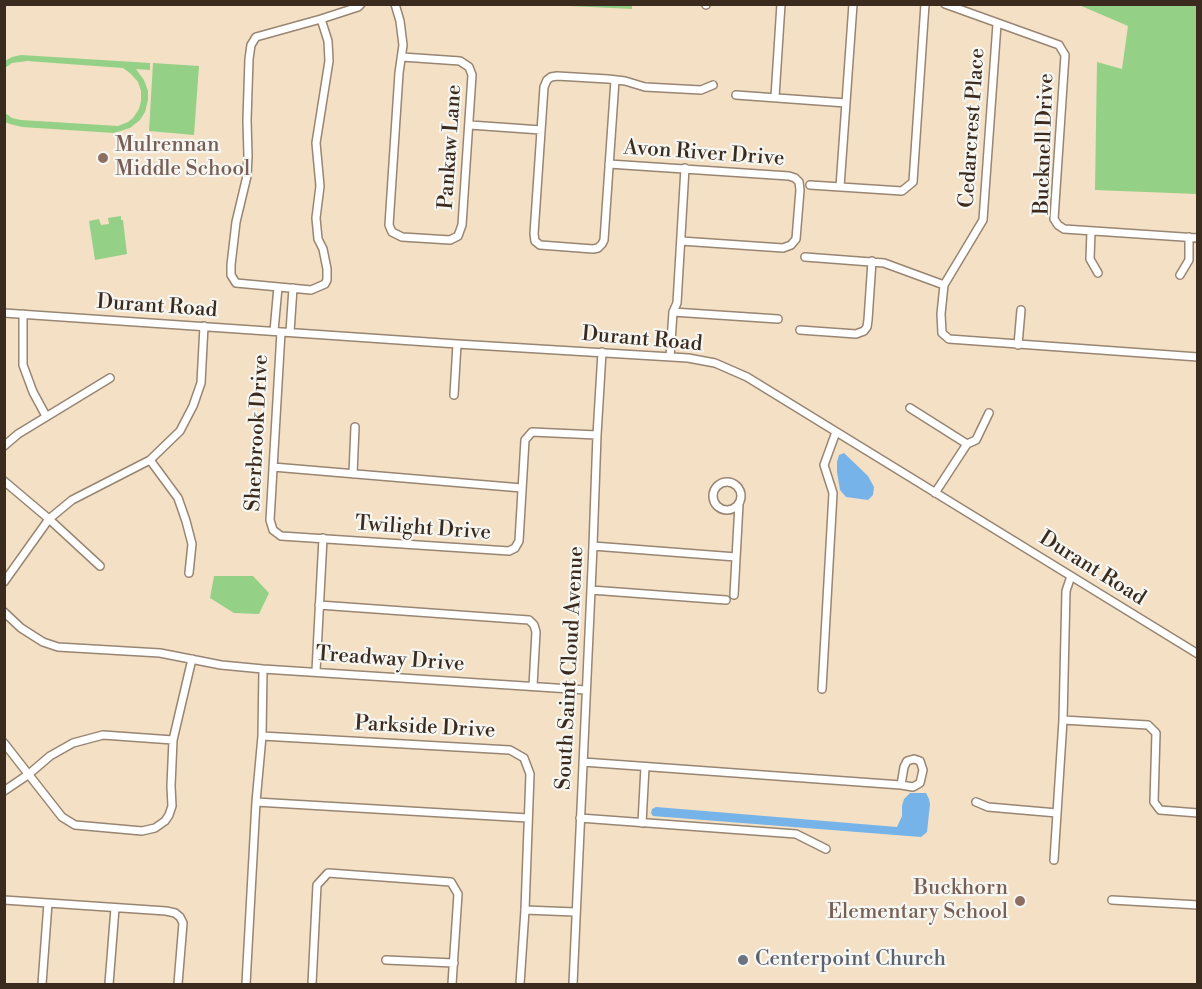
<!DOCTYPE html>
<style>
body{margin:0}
#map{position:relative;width:1202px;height:989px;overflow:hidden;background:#f4e0c5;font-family:"Libre Bodoni",serif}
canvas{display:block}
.frame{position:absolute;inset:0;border:6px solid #3b2a1e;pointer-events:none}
</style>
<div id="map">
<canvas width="1202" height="989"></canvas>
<div class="frame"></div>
</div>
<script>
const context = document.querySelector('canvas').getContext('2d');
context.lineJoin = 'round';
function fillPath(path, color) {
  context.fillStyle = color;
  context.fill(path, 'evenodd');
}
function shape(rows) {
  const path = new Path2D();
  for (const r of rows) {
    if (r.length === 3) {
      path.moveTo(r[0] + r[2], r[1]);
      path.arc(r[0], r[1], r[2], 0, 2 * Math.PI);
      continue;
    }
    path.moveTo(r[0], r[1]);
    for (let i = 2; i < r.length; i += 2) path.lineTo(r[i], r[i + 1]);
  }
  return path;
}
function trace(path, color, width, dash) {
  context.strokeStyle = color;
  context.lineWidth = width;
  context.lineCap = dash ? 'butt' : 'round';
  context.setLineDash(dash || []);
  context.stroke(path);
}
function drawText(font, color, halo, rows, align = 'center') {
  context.font = font + ' "Libre Bodoni",serif';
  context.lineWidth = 4.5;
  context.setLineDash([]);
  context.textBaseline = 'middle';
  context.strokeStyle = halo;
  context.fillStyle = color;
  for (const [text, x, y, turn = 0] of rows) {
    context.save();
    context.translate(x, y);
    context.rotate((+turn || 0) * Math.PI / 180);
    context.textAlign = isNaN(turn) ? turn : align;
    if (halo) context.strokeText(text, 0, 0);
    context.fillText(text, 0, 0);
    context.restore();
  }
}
const green = shape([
 [550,5,632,5,632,9],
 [1079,5,1197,5,1197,194,1095,190,1097,62,1122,69,1128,26],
 [21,55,150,63,150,70,136,69,144,80,148,91,148,100,145,112,140,120,130,128,114,133,22,127,10,124,5,122,5,113,12,118,21,120,118,126,128,122,133,118,139,109,141,101,141,91,138,82,131,74,123,68,27,61,12,63,5,68,5,61,12,57],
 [153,63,199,66,194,135,149,131],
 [121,216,121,220,123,220,127,254,95,260,89,221,99,219,101,225,109,224,108,218],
 [214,576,253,576,269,593,259,614,234,613,210,598]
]);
const water = shape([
 [844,453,868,476,874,487,873,495,868,500,846,497,840,490,837,472,837,462,839,455],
 [910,793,926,793,929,799,930,804,927,832,921,837,653,816,651,813,652,809,656,807,897,827,902,816,902,806,904,799]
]);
const minor = shape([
 [395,4,400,21,403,45,399,73,389,225,392,232,402,237,450,240,458,236,462,225,472,75,469,67,460,61,402,57],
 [945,4,1059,45,1065,55,1054,219,1058,225,1064,229,1198,238],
 [706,5,706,4],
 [321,19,328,41,329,61,316,143,320,186,316,218,318,239,323,249,327,269,327,280,325,284,311,290,236,283,231,275,231,265,236,222,247,176,248,156,247,120,249,59,251,45,256,37,321,19,358,7,361,4],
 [997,24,983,220,944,285,941,314,942,333,949,339,1198,357],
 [615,80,604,240,602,244,598,248,593,249,540,245,535,241,534,234,544,87,547,80,551,77,557,76,608,79,625,81,645,87,701,90,713,85],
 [736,95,846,103],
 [775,97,781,4],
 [470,125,541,130],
 [609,164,789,176,795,178,799,182,800,190,796,239,791,245,783,248,681,241],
 [810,185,902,191,913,182,925,4],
 [840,187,853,4],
 [1091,231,1090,259,1098,273],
 [805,257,884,263,944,285],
 [1180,275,1189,260,1189,237],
 [673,312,778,319],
 [4,313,457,344,688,358,715,363,747,377,1198,654],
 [23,314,23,365,33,392,46,416],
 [800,330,856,334,864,331,867,327,868,320,872,261],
 [274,331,278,287],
 [281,332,270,520,273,530,281,536,509,551,515,548,519,541,525,440,532,432,597,435],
 [290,332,293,288],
 [1018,345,1021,310],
 [670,357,673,312,677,303,685,168],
 [454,395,457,344],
 [910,408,967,444],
 [4,446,18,434,110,378],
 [150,460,178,498,186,521,192,544,189,573],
 [273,467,522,488],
 [353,474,355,427],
 [4,481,49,519,100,566],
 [727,496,14],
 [935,493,967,444,976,440,989,413],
 [593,546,736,557],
 [4,582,49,519,72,500,150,460,180,431,193,406,201,383,204,326],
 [591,590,726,600],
 [734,595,739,504],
 [319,605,529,620,534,625,536,632,533,686],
 [4,612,21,628,43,642,58,647,160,653,221,665,263,669,586,690],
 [316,671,323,538],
 [822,689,833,493,824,465,836,432],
 [1063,720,1148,725,1156,733,1154,802,1160,810,1198,813],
 [262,736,510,750,524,758,530,774,525,910,520,984],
 [4,743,62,817,75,825,142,831,155,828,165,821,169,815,172,806,171,786,173,740,192,659],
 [583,762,901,785,904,767,907,761,914,759,920,761,923,770,920,783,913,787,901,785],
 [4,791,29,774,50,756,73,743,103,735,173,740],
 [256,802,528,818],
 [976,802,988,807,1057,813],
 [580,818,796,834,826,849],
 [642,823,645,767],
 [1054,860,1063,720,1066,591,1071,576],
 [4,900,166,911,175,913,180,917,183,923,178,984],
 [1112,900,1198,905],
 [525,910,575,912],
 [386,960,454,963],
 [42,984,48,903],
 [109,984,115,908],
 [246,984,256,802,262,736,263,669],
 [312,984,317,885,328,873,451,882,458,894,452,984],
 [573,984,593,546,597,435,602,352]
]);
const markers = [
 [103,158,6,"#8d6e63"],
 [1020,901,6,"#8d6e63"],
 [743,960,6,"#6b7280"]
];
const streetNames = [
 ["Cedarcrest Place",973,128,-86],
 ["Bucknell Drive",1045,144,-88],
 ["Pankaw Lane",451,147,-86],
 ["Avon River Drive",704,154,4],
 ["Durant Road",157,307,4],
 ["Durant Road",642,340,5],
 ["Sherbrook Drive",258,433,-87],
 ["Twilight Drive",423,529,4],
 ["Durant Road",1092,569,32],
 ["Treadway Drive",390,660,4],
 ["South Saint Cloud Avenue",571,668,-87],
 ["Parkside Drive",425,728,3]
];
const educationNames = [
 ["Mulrennan",115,146],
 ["Middle School",115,170],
 ["Buckhorn",1008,889,"right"],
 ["Elementary School",1008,913,"right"]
];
const worshipNames = [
 ["Centerpoint Church",755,960]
];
fillPath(green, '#94d186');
fillPath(water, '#75b3e8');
trace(minor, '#988572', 10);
trace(minor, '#fff', 7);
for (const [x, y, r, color] of markers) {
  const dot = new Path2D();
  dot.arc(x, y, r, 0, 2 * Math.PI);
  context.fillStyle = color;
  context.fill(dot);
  trace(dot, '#f6f6f2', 2);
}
drawText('21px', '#3b2a1e', '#f6f6f2', streetNames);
drawText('21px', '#785e54', '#f6f6f2', educationNames, 'left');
drawText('21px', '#5b616d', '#f6f6f2', worshipNames, 'left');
</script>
